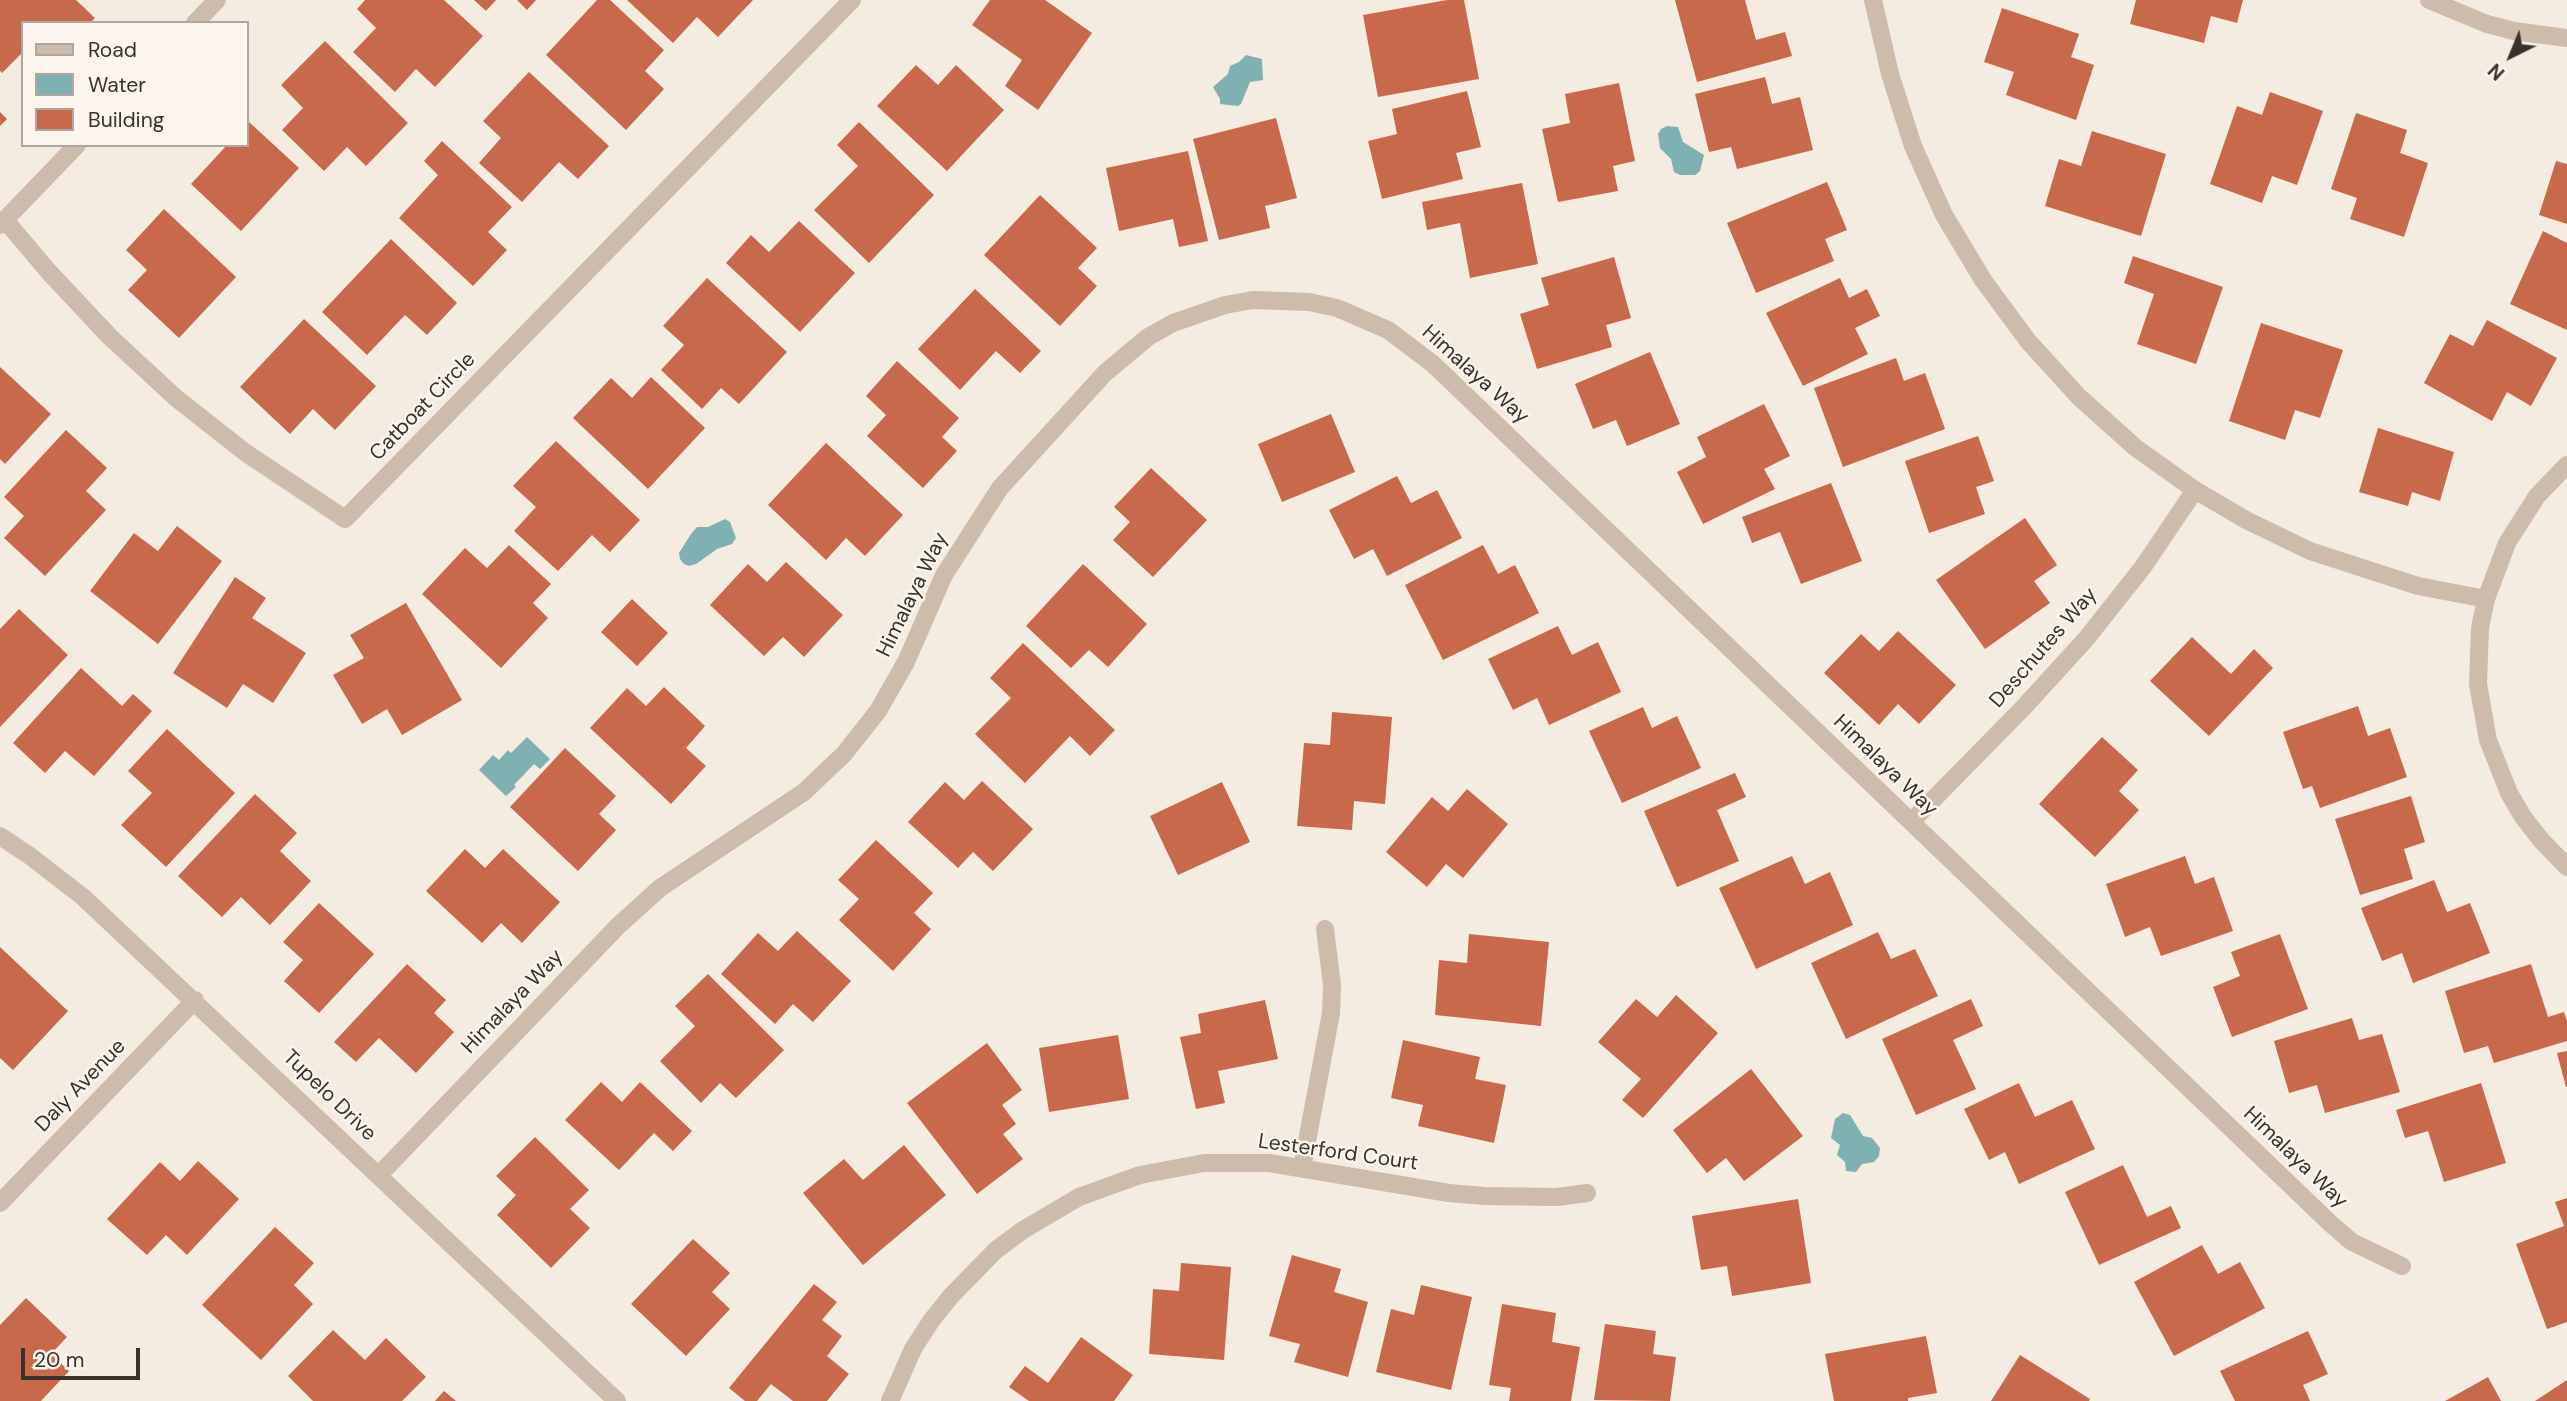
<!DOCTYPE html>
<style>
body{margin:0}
#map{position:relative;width:2567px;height:1401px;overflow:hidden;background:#f4ebe1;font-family:"DM Sans",sans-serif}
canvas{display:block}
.legend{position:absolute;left:21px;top:21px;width:228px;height:126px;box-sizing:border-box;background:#fbf5ee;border:2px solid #aea6a0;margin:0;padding:9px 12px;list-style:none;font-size:21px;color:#3b302b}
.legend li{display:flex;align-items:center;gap:14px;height:35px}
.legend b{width:35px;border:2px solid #aea6a0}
.north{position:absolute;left:2476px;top:21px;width:70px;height:70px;-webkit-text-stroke:5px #fbf5ee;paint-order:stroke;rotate:223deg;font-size:19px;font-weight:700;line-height:28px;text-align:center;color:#3b302b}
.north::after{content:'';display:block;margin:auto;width:24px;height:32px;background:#3b302b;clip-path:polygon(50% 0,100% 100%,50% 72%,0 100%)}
.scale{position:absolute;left:21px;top:1348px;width:119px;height:32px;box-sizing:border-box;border:4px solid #3b302b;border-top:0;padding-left:9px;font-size:21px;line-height:24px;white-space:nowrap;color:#3b302b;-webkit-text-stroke:5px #fbf5ee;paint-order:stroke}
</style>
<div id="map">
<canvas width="2567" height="1401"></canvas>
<ul class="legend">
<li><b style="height:9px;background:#cdbbac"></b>Road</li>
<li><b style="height:19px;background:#7fb0b2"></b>Water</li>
<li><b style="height:19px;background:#c8694b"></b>Building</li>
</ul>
<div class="north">N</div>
<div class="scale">20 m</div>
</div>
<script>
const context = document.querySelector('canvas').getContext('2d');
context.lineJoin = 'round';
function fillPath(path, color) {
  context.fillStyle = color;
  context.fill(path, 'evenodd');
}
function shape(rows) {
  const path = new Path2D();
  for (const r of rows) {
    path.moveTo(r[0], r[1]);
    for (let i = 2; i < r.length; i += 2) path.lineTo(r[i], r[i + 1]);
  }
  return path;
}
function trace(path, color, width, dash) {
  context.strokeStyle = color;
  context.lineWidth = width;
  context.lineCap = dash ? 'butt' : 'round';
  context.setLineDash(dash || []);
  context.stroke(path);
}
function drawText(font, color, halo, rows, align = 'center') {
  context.font = font + ' "DM Sans",sans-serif';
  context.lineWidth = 5;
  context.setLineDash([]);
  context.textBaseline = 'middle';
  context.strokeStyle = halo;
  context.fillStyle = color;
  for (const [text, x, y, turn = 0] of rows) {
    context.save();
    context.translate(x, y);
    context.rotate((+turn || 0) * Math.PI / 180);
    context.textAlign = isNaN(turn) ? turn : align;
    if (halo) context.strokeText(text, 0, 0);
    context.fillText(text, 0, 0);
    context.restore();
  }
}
const water = shape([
 [1246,55,1262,59,1263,80,1250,82,1241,104,1238,106,1220,104,1220,99,1213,87,1228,74,1230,66,1239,62],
 [1667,126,1678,127,1683,142,1704,155,1700,171,1695,175,1680,175,1674,172,1671,159,1660,148,1658,134,1661,129],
 [725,519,730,522,736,538,732,544,717,549,696,564,689,566,684,564,680,559,679,553,691,534,697,527,708,527],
 [527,737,550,759,540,769,534,764,514,785,516,787,506,796,479,770,493,755,499,760,508,750,511,753],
 [1843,1113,1850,1115,1863,1136,1872,1138,1880,1148,1879,1156,1874,1162,1862,1164,1856,1172,1846,1171,1845,1162,1837,1155,1840,1145,1831,1138,1835,1119]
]);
const building = shape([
 [0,0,76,0,95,18,90,23,23,23,23,52,2,73,0,71],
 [365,0,444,0,483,36,435,87,416,69,395,92,353,52,376,28,357,9],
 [474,0,496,0,486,11],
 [517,0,536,0,527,10],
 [597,0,610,0,664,50,645,71,664,89,626,130,546,55],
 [627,0,753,0,718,37,697,17,673,43],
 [990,0,1045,0,1092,33,1038,110,1005,86,1022,60,972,25],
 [1447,0,1464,0,1479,79,1378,97,1363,15],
 [1675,0,1745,0,1756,40,1785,32,1792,56,1697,82],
 [2136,0,2243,0,2237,23,2211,16,2204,43,2130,24],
 [2002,8,2079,34,2071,57,2094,65,2076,120,2006,95,2014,72,1984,62],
 [325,41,408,123,366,166,347,147,324,171,282,130,303,108,281,85],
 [916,65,938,85,956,65,1004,110,947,171,877,106],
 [529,72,609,146,578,179,559,162,522,202,479,163,501,138,483,121],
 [1765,77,1772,104,1800,97,1813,150,1737,169,1731,147,1709,152,1695,94],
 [1619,83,1635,161,1613,166,1618,191,1558,202,1542,129,1570,123,1565,94],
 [1467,91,1481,147,1456,153,1463,179,1382,199,1368,141,1397,134,1392,109],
 [2270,92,2323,111,2297,185,2272,176,2262,203,2210,184,2237,106,2262,115],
 [0,112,7,119,0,126],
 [2356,113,2407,130,2400,153,2428,163,2404,237,2350,219,2357,198,2331,189],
 [1276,118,1297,198,1265,206,1270,228,1219,240,1193,139],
 [249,122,299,168,241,231,191,184,227,145,247,145,247,125],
 [859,122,934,195,869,263,814,210,858,166,837,145],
 [2092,131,2166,154,2141,236,2045,206,2059,159,2081,166],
 [442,141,512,207,488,232,507,250,473,286,399,218,438,175,424,161],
 [1188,151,1208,241,1179,247,1173,219,1119,231,1106,168],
 [2556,161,2567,164,2567,224,2539,215],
 [1827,182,1847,230,1825,239,1834,261,1756,293,1727,223],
 [1522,183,1538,264,1470,278,1460,223,1427,230,1422,202],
 [1040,195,1097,248,1078,268,1097,286,1060,326,984,255],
 [164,209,236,277,179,338,128,290,147,270,126,250],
 [799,221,855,273,800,332,726,263,751,235,769,252],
 [2543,231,2567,243,2567,330,2510,304],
 [391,239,457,303,427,335,405,315,367,355,322,312],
 [2133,256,2223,287,2196,364,2137,344,2154,294,2124,283],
 [1614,257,1631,318,1606,325,1612,347,1537,369,1520,314,1549,305,1541,278],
 [707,278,787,352,739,404,721,388,702,409,661,370,684,345,663,326],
 [1840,278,1849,298,1867,289,1880,316,1855,328,1868,354,1803,386,1766,313],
 [975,289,1041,351,1020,373,996,351,960,390,918,349],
 [304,319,376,386,335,430,313,409,290,434,240,387],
 [2487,320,2557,358,2531,406,2507,392,2492,421,2424,383,2450,334,2473,346],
 [2261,323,2343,350,2320,418,2295,410,2285,440,2229,421],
 [1650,352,1680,424,1627,446,1616,420,1593,429,1575,384],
 [1896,358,1904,381,1925,373,1945,429,1843,467,1814,388],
 [897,361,959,418,942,437,957,451,923,488,867,436,886,415,866,396],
 [0,367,51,414,5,464,0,459],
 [651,377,705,428,648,489,573,418,611,378,632,398],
 [1764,404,1790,456,1764,469,1775,489,1703,524,1677,472,1706,457,1697,437],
 [1331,414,1355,472,1282,502,1258,444],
 [2378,428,2454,452,2440,501,2412,492,2408,506,2359,492],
 [66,430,107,468,86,491,106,510,45,576,4,538,24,516,4,497],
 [1978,436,1994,481,1976,487,1985,514,1929,533,1905,461],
 [556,441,640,520,610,552,592,535,558,571,514,531,536,507,513,486],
 [826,443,903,515,865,556,846,538,826,560,768,505],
 [1151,468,1207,520,1153,577,1113,540,1130,522,1114,507],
 [1397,476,1411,503,1437,490,1462,538,1387,576,1373,549,1354,559,1329,510],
 [1831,483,1862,561,1801,584,1780,532,1752,543,1742,517],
 [2025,518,2057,565,2034,581,2050,603,1985,649,1936,580],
 [177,526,222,561,158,644,90,591,134,533,158,551],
 [509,545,551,584,533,603,548,618,501,668,422,594,465,548,487,568],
 [1483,545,1498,574,1515,565,1539,613,1443,660,1405,585],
 [786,562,843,615,804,657,783,637,764,656,710,605,748,564,767,582],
 [1083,564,1147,624,1108,667,1089,650,1071,668,1026,626],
 [235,577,266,598,252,618,306,653,273,703,243,684,227,708,173,673],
 [632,599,668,633,637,666,601,632],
 [406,603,462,700,402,735,387,709,362,724,333,675,364,658,350,635],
 [19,609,68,655,0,727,0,629],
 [1558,626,1572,655,1598,642,1621,692,1549,725,1537,698,1513,710,1488,659],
 [1898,631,1956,685,1919,724,1898,704,1879,725,1824,673,1861,634,1879,651],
 [2192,637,2231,674,2254,649,2273,668,2209,736,2150,681],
 [1023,643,1115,730,1090,756,1070,736,1025,783,975,734,1011,698,990,678],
 [81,668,122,706,133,694,152,711,94,776,65,751,45,773,13,743],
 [664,687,705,726,686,748,706,766,671,804,590,728,627,688,646,706],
 [2358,706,2368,736,2390,728,2407,777,2320,808,2312,786,2303,789,2283,732],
 [1643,707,1652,728,1677,716,1701,768,1622,803,1589,731],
 [1332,712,1392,717,1385,804,1354,801,1352,830,1297,826,1304,743,1330,745],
 [167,729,235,793,166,867,121,825,152,793,128,771],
 [2102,737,2138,770,2119,791,2139,810,2095,857,2039,804],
 [565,748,616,796,599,814,616,830,578,871,510,807],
 [1735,773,1746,797,1717,810,1739,861,1677,887,1644,811],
 [982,781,1033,829,993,871,973,852,958,868,908,822,945,782,964,800],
 [1222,782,1250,842,1178,875,1150,816],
 [1467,789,1508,824,1463,878,1446,864,1427,887,1386,852,1432,797,1448,811],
 [255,794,297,833,280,851,311,881,270,925,241,897,222,917,178,876],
 [2411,796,2425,842,2404,849,2413,879,2360,895,2335,819],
 [876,840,933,893,914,913,931,929,893,971,839,920,859,899,838,880],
 [465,849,485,868,503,849,560,902,522,943,501,923,482,943,426,891],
 [1792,856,1805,884,1830,872,1853,925,1756,969,1719,888],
 [2185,856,2195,884,2214,877,2233,931,2161,956,2150,927,2125,937,2106,884],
 [2434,880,2447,912,2470,903,2490,953,2413,983,2402,953,2382,961,2361,908],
 [319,903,374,954,319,1013,284,981,303,960,283,942],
 [797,931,851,981,813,1022,793,1004,775,1024,721,974,758,933,778,951],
 [1878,932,1891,959,1915,949,1938,996,1846,1039,1811,963],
 [1469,934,1549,942,1541,1026,1435,1015,1439,960,1467,963],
 [2280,934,2308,1009,2232,1037,2213,987,2240,976,2231,952],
 [0,947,68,1011,13,1070,0,1058],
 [407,964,446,1000,434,1013,454,1032,416,1073,379,1038,356,1062,334,1042],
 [2531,964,2548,1017,2564,1012,2567,1021,2567,1041,2494,1063,2488,1046,2464,1053,2445,991],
 [708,974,784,1050,736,1098,720,1083,701,1103,660,1061,695,1026,675,1006],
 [1676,995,1718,1033,1643,1118,1622,1100,1641,1079,1598,1042,1636,999,1657,1017],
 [1971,999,1983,1026,1953,1040,1976,1089,1916,1115,1882,1039],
 [1265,1000,1278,1059,1218,1071,1225,1103,1196,1109,1180,1037,1201,1033,1198,1014],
 [2352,1018,2359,1040,2382,1034,2400,1092,2325,1113,2317,1085,2289,1093,2274,1041],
 [1118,1035,1129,1099,1049,1112,1039,1048],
 [1403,1040,1480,1057,1475,1079,1506,1085,1494,1143,1418,1126,1423,1105,1391,1098],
 [987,1043,1022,1090,1002,1105,1016,1124,1003,1134,1023,1159,977,1194,907,1103],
 [2567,1051,2567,1087,2566,1087,2557,1053],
 [1751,1069,1803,1136,1744,1181,1726,1158,1707,1173,1673,1130],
 [601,1082,622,1102,640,1082,692,1131,673,1151,654,1133,619,1170,565,1120],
 [2019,1083,2035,1117,2072,1100,2095,1149,2019,1184,2005,1152,1989,1160,1964,1109],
 [2481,1083,2506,1163,2444,1182,2428,1131,2405,1138,2396,1110],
 [535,1137,589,1190,570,1209,590,1228,551,1268,497,1215,516,1195,496,1176],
 [904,1145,946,1195,863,1265,803,1193,844,1159,863,1180],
 [198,1161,239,1199,187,1255,166,1235,147,1255,107,1219,160,1162,180,1181],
 [2123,1165,2147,1217,2171,1206,2181,1228,2099,1265,2065,1192],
 [2567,1198,2567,1322,2547,1329,2516,1244,2564,1226,2555,1202],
 [1798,1199,1811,1283,1732,1296,1727,1266,1701,1270,1692,1216],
 [275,1227,314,1263,294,1285,313,1304,261,1360,202,1305],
 [693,1239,730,1273,712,1292,730,1309,686,1356,631,1304],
 [2202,1245,2218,1274,2240,1262,2265,1308,2174,1356,2134,1282],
 [1292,1255,1341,1269,1334,1292,1368,1302,1348,1377,1294,1362,1300,1344,1269,1336],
 [1181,1263,1231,1267,1224,1360,1149,1354,1153,1289,1179,1291],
 [814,1284,837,1302,822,1320,842,1336,827,1356,849,1374,827,1401,793,1401,771,1384,757,1401,745,1401,729,1388],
 [1421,1285,1472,1297,1451,1390,1376,1372,1391,1309,1414,1315],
 [26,1298,67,1337,51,1354,69,1371,41,1401,0,1401,0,1325],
 [1502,1304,1556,1313,1552,1342,1580,1347,1571,1401,1509,1401,1511,1388,1489,1385],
 [1605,1324,1656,1331,1653,1354,1676,1357,1670,1401,1594,1400],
 [333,1330,365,1360,386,1338,426,1377,402,1401,313,1401,288,1376],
 [2308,1331,2328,1374,2303,1385,2310,1401,2235,1401,2220,1371],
 [1926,1336,1937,1393,1908,1398,1908,1401,1834,1401,1825,1354],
 [1081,1337,1133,1375,1114,1401,1029,1401,1009,1387,1025,1366,1048,1383],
 [2020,1355,2090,1399,2089,1401,1991,1401],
 [2488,1377,2501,1401,2445,1401],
 [2567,1380,2567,1401,2535,1401],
 [444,1391,456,1401,435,1401]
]);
const minor = shape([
 [1873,0,1890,74,1913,146,1944,215,1983,280,2028,341,2079,397,2136,448,2195,490,2246,520,2310,551,2418,586,2486,599],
 [2429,0,2487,24,2514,31,2567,38],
 [195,23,217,0],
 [5,220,49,272,110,337,176,398,246,453,345,519,852,0],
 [0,225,77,145],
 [2567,465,2537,496,2507,543,2486,599,2480,628,2478,684,2488,740,2509,793,2523,817,2541,840,2567,867],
 [1911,822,2023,708,2086,639,2143,567,2195,490],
 [1302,1168,1331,1013,1332,985,1325,929],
 [379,1175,618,926,660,888,804,792,844,754,878,711,906,662,944,575,1000,488,1105,373,1148,337,1173,323,1225,305,1253,300,1309,302,1337,308,1388,330,1433,364,2331,1224,2352,1242,2402,1266],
 [890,1401,913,1349,931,1321,951,1296,996,1250,1023,1230,1079,1197,1140,1175,1204,1163,1269,1163,1449,1193,1485,1196,1557,1197,1587,1193]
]);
const tertiary = shape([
 [0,836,30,856,83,897,617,1401],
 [0,1203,195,1000]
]);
const streetNames = [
 ["Himalaya Way",1475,375,42],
 ["Catboat Circle",423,407,-46],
 ["Himalaya Way",913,595,-64],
 ["Deschutes Way",2044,648,-49],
 ["Himalaya Way",1885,766,44],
 ["Himalaya Way",513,1002,-46],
 ["Daly Avenue",81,1086,-46],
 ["Tupelo Drive",329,1096,44],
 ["Lesterford Court",1338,1153,8],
 ["Himalaya Way",2295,1158,44]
];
fillPath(water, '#7fb0b2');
fillPath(building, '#c8694b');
trace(minor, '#cdbbac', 18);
trace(tertiary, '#cdbbac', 18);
drawText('21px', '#3b302b', '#fbf5ee', streetNames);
</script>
